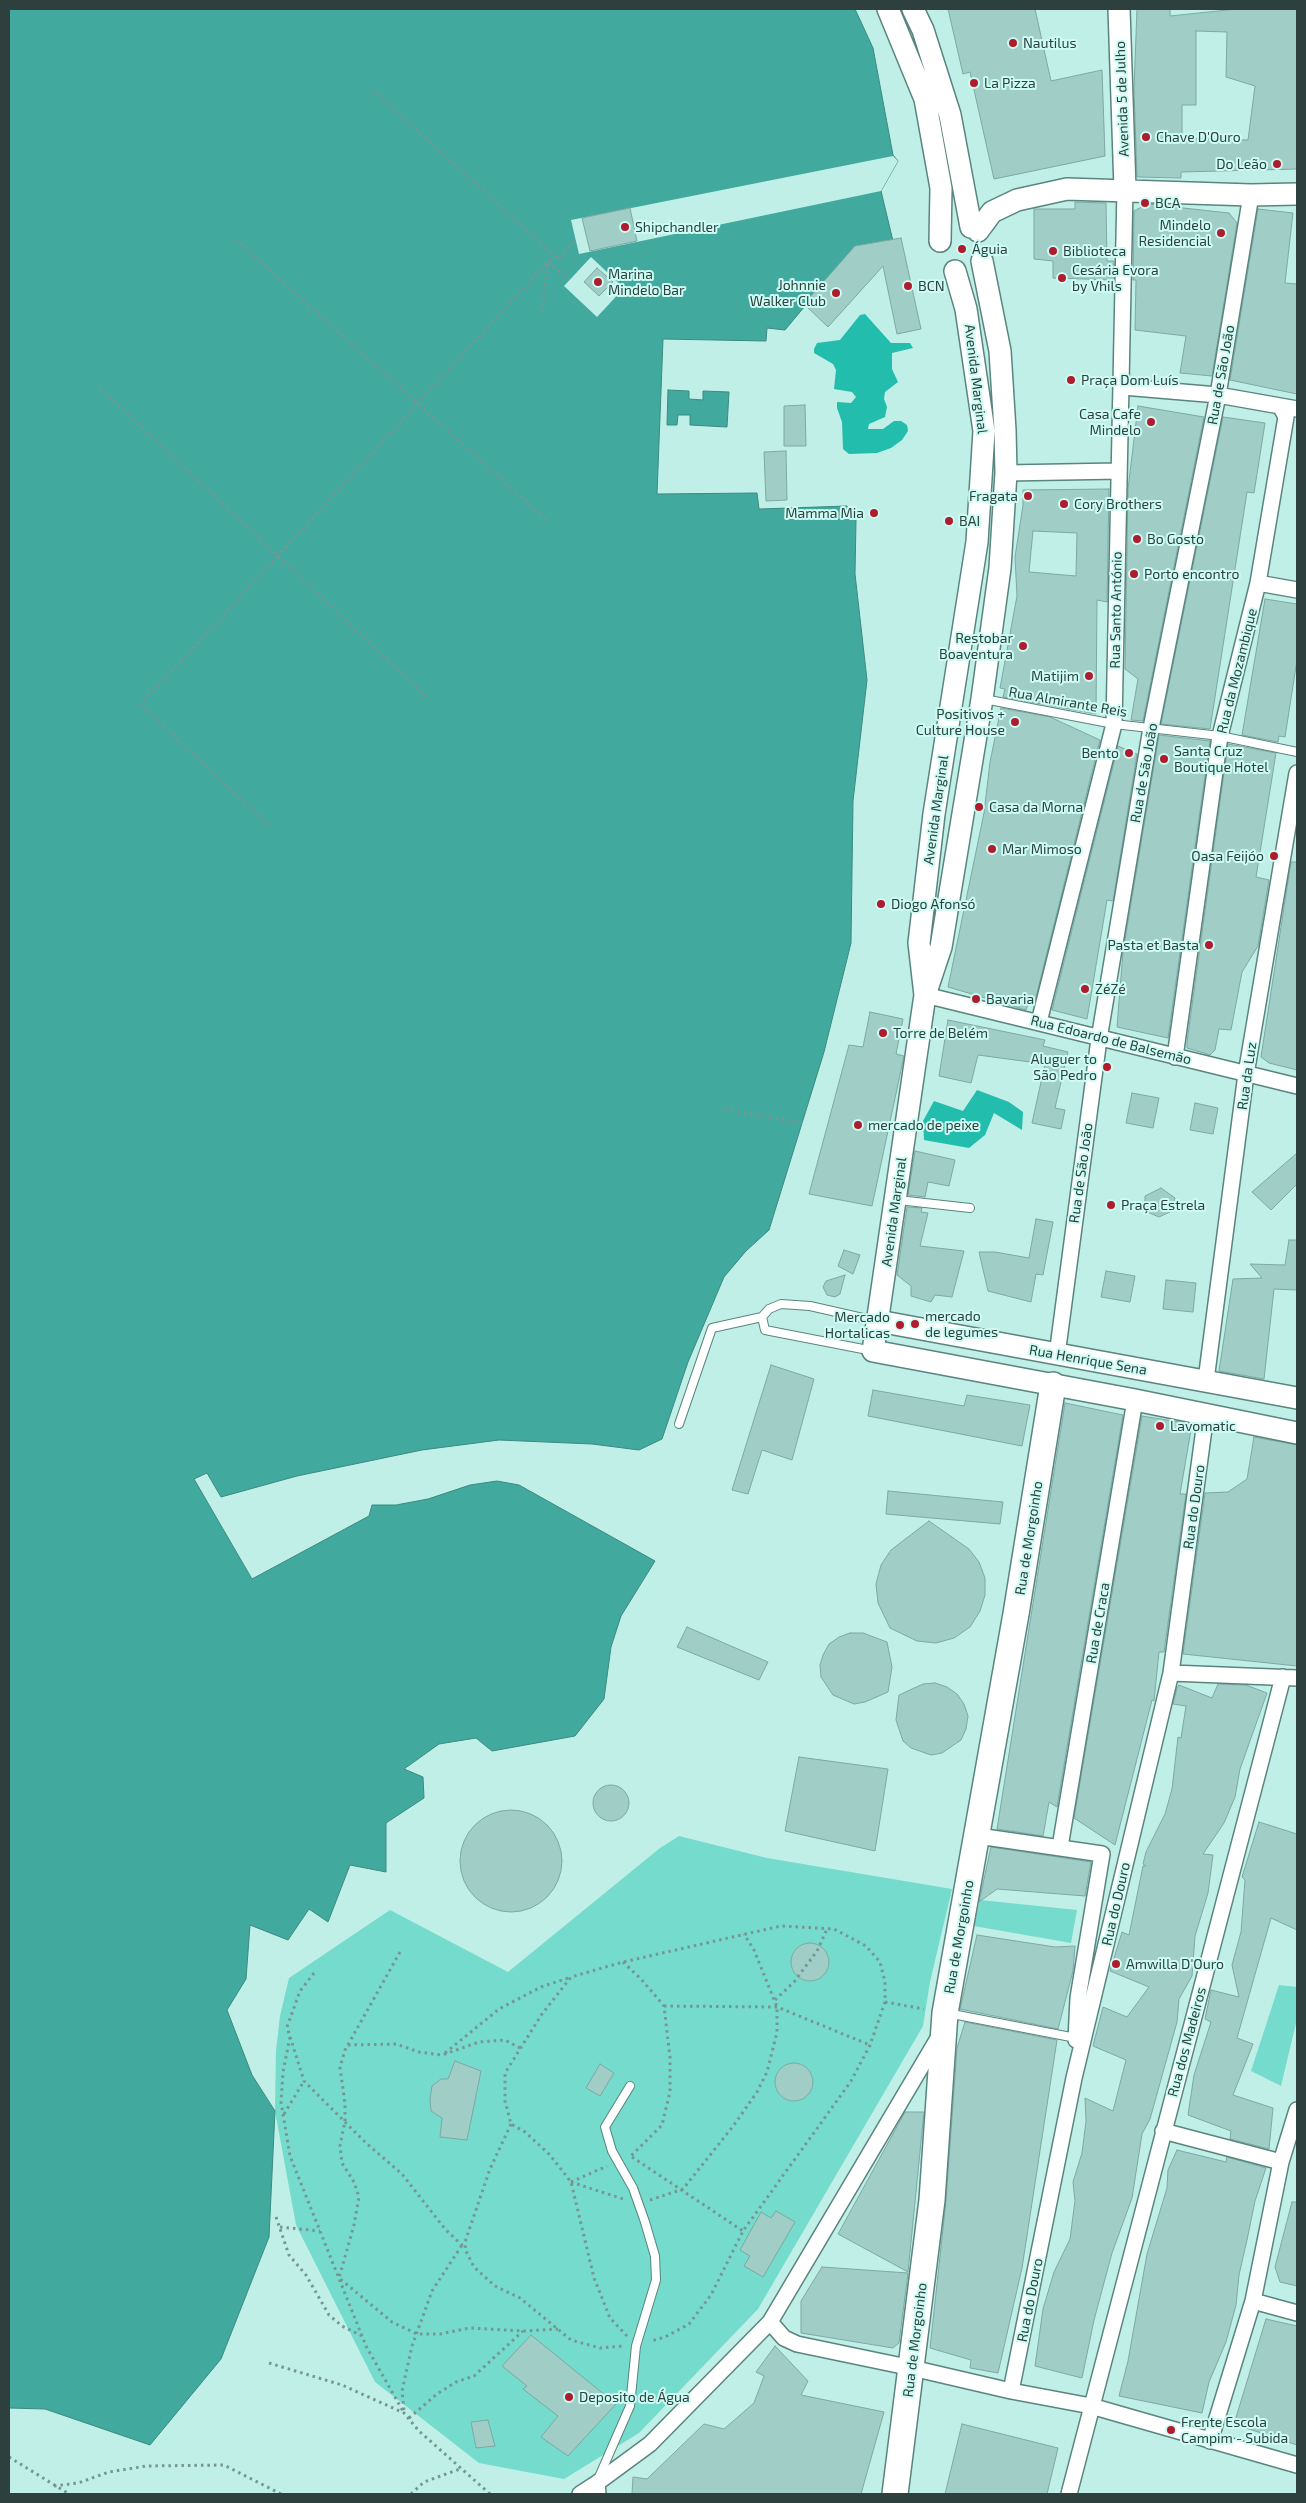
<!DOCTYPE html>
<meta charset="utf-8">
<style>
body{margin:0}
#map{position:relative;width:1306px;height:2503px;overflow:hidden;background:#c0efe7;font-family:"Exo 2",sans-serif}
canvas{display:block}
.frame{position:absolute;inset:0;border:10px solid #2d403d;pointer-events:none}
</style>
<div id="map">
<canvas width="1306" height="2503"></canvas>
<div class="frame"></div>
</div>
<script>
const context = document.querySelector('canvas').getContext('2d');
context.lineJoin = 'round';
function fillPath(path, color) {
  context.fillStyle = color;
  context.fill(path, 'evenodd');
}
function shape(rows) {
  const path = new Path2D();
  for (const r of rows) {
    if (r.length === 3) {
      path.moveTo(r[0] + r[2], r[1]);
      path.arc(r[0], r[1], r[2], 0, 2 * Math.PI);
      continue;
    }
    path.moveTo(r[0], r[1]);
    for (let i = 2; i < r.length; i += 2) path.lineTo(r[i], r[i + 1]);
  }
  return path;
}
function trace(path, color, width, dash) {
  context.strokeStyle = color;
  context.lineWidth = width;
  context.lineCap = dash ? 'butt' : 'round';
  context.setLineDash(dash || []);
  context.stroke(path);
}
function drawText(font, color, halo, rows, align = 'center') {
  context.font = font + ' "Exo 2",sans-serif';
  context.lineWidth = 4;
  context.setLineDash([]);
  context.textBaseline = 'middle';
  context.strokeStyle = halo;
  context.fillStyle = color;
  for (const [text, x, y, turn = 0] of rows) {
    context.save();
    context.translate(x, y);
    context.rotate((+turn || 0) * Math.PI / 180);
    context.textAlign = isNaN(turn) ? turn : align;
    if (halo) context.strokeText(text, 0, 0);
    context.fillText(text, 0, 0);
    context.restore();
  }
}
const green = shape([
 [679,1836,767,1858,952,1889,930,1982,923,2026,758,2309,639,2433,564,2479,479,2463,375,2382,296,2225,275,2111,276,2051,280,2016,289,1978,390,1910,508,1972,660,1848],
 [980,1900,1077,1910,1071,1943,974,1926],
 [1279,1985,1297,1987,1297,2019,1281,2086,1251,2071]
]);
const forest = shape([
 [865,314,891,343,910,343,913,348,892,353,892,369,898,382,885,392,884,399,887,407,885,417,869,424,868,429,883,429,894,421,901,421,907,425,908,431,902,440,891,448,877,453,849,454,843,449,842,422,837,408,837,402,851,403,856,397,852,392,834,389,836,370,833,364,814,353,814,349,817,343,840,340,860,315],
 [977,1090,1009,1102,1023,1112,1022,1130,994,1113,985,1135,969,1148,924,1140,923,1121,934,1101,963,1111]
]);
const water = shape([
 [9,9,855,9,873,48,893,155,898,161,881,191,893,241,855,246,785,330,767,328,766,341,663,339,657,494,757,493,759,509,847,506,856,520,855,574,867,680,853,801,851,943,824,1052,769,1230,746,1251,724,1277,688,1362,662,1439,639,1450,592,1444,499,1440,422,1450,297,1476,221,1497,207,1473,194,1479,252,1579,369,1516,372,1505,396,1505,428,1499,470,1485,497,1481,519,1485,655,1561,621,1616,611,1647,604,1699,575,1736,492,1751,476,1738,439,1744,404,1769,423,1777,424,1798,386,1823,386,1872,350,1865,328,1922,309,1909,288,1940,250,1925,246,1979,227,2010,252,2075,275,2111,269,2237,221,2359,150,2445,45,2409,9,2408,9,9],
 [668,390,689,391,689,399,703,400,703,391,729,392,727,427,690,425,690,415,678,415,677,425,667,425,668,390]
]);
const pier = shape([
 [893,156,898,161,881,191,579,254,571,220],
 [591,257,624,288,597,317,564,286]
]);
const building = shape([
 [948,9,1035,9,1051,81,1102,70,1105,156,994,179,970,72,963,74,948,9],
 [1137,9,1170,9,1170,16,1237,9,1297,9,1297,169,1181,172,1181,178,1137,177,1134,90,1137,9],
 [1196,31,1227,32,1226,77,1255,86,1248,140,1182,138,1182,105,1196,105,1196,31],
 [1075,202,1106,203,1107,261,1114,261,1114,280,1053,278,1053,261,1034,259,1034,209,1075,209,1075,202],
 [1147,204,1229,213,1237,223,1212,376,1180,373,1186,336,1135,330,1136,280,1133,280,1134,211,1147,204],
 [630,208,637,241,590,251,582,218,630,208],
 [1258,209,1293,213,1285,283,1297,284,1297,394,1230,380,1258,209],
 [901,238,921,329,897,334,883,266,828,327,804,304,855,246,901,238],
 [597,268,613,282,599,296,584,282,597,268],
 [805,405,806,446,784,446,784,406,805,405],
 [1138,406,1204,417,1143,721,1131,720,1138,679,1125,669,1128,489,1138,406],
 [1223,417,1265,423,1254,493,1247,492,1210,729,1161,724,1223,417],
 [786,451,787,500,766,501,764,452,786,451],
 [1109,489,1107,602,1097,600,1096,714,1003,697,1005,689,1000,688,1017,596,1015,557,1023,505,1023,490,1109,489],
 [1033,531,1077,533,1076,576,1029,572,1033,531],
 [1265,599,1297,604,1297,660,1285,737,1279,736,1278,742,1242,735,1265,599],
 [1001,708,1050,717,1100,740,1034,1005,1028,1004,1026,1010,948,987,984,813,990,762,1001,708],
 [1159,735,1210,741,1168,1038,1117,1027,1123,952,1159,735],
 [1228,744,1276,753,1256,877,1269,880,1258,946,1242,972,1231,1030,1219,1029,1215,1050,1210,1055,1187,1048,1187,1042,1228,744],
 [1118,746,1137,754,1113,901,1107,900,1087,1019,1052,1010,1118,746],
 [1291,862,1297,862,1297,1070,1269,1063,1261,1057,1291,862],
 [870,1012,903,1019,896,1054,904,1056,872,1206,809,1194,849,1045,863,1047,870,1012],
 [948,1020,1045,1040,1043,1046,1068,1052,1055,1108,1065,1110,1061,1129,1032,1123,1045,1064,978,1055,971,1083,939,1076,948,1020],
 [1132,1093,1159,1098,1153,1128,1126,1123,1132,1093],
 [1195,1103,1218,1108,1213,1134,1190,1130,1195,1103],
 [915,1151,955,1160,949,1186,928,1182,925,1197,908,1195,915,1151],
 [1297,1153,1297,1184,1271,1210,1252,1192,1297,1153],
 [1161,1188,1175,1198,1172,1211,1159,1217,1145,1211,1145,1196,1161,1188],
 [907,1207,922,1208,921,1212,928,1213,920,1246,964,1251,952,1297,935,1295,931,1302,911,1296,911,1286,897,1275,907,1207],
 [1036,1219,1053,1222,1043,1275,1036,1274,1031,1302,988,1291,979,1252,995,1252,1029,1258,1036,1219],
 [1289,1240,1297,1240,1297,1290,1274,1289,1264,1379,1219,1371,1233,1279,1262,1278,1250,1264,1285,1265,1289,1240],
 [844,1250,860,1255,853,1274,838,1266,844,1250],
 [1106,1271,1135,1276,1130,1302,1101,1297,1106,1271],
 [845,1275,840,1294,835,1297,827,1295,823,1287,826,1281,845,1275],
 [1166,1280,1196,1283,1193,1312,1163,1309,1166,1280],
 [771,1365,814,1379,792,1460,762,1450,748,1494,732,1490,771,1365],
 [873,1390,964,1406,967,1395,1030,1405,1022,1446,868,1416,873,1390],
 [1065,1403,1123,1415,1057,1807,1049,1802,1043,1836,997,1829,1065,1403],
 [1142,1416,1192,1424,1180,1494,1186,1494,1164,1652,1159,1652,1154,1701,1152,1700,1115,1845,1074,1818,1142,1416],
 [1254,1437,1297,1445,1297,1666,1183,1654,1205,1493,1228,1492,1247,1479,1254,1437],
 [888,1491,1003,1502,1000,1524,886,1514,888,1491],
 [929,1521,969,1549,979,1562,985,1578,985,1595,980,1611,970,1627,954,1638,936,1643,917,1641,890,1628,878,1603,876,1584,881,1565,891,1550,929,1521],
 [687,1627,768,1662,759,1680,677,1647,687,1627],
 [850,1633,863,1633,887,1642,892,1667,888,1692,865,1702,854,1704,833,1695,821,1677,820,1665,823,1655,829,1644,839,1637,850,1633],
 [935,1683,947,1687,957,1694,964,1704,968,1716,966,1729,961,1740,942,1753,931,1755,911,1748,903,1741,896,1720,899,1695,923,1684,935,1683],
 [1218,1684,1246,1685,1267,1693,1240,1769,1235,1797,1224,1823,1203,1854,1213,1855,1208,1893,1195,1936,1192,1976,1179,1999,1177,2022,1150,2119,1142,2134,1132,2198,1112,2253,1094,2320,1082,2378,1035,2366,1043,2309,1054,2272,1070,2239,1075,2201,1073,2182,1082,2153,1086,2121,1085,2098,1113,2111,1126,2060,1093,2046,1103,2007,1127,2017,1149,1987,1110,1971,1122,1932,1129,1935,1143,1866,1146,1866,1143,1864,1146,1852,1165,1814,1172,1789,1178,1737,1181,1738,1186,1706,1173,1704,1177,1688,1179,1685,1212,1698,1218,1684],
 [799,1757,888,1769,875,1851,785,1831,799,1757],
 [611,1803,18],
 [511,1861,51],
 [1259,1822,1297,1834,1297,1930,1271,1918,1237,2038,1253,2044,1233,2095,1273,2108,1269,2149,1230,2139,1231,2131,1188,2115,1194,2075,1211,2022,1205,2019,1211,1990,1239,1997,1232,1965,1241,1932,1245,1880,1242,1877,1259,1822],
 [991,1847,1091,1862,1085,1896,997,1889,979,1902,991,1847],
 [977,1935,1055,1947,1075,1946,1073,1971,1058,2029,960,2009,977,1935],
 [810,1962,19],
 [965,2022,1057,2040,1022,2268,998,2373,970,2368,971,2360,930,2348,946,2201,957,2048,965,2022],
 [455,2061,481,2071,467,2140,440,2137,442,2118,431,2111,430,2099,432,2086,441,2079,448,2079,455,2061],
 [794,2082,19],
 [600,2064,614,2073,600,2096,586,2088,600,2064],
 [905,2112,924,2112,908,2272,838,2234,905,2112],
 [1177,2150,1226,2162,1227,2157,1266,2168,1255,2201,1247,2240,1239,2275,1236,2305,1226,2342,1209,2382,1202,2413,1119,2396,1128,2361,1147,2254,1167,2188,1168,2170,1177,2150],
 [1292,2202,1297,2202,1297,2286,1280,2282,1275,2267,1292,2202],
 [776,2211,795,2222,763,2277,744,2266,750,2256,740,2250,761,2212,771,2218,776,2211],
 [822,2267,908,2273,899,2343,893,2348,801,2333,801,2301,822,2267],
 [1266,2319,1297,2326,1297,2445,1234,2424,1266,2319],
 [531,2335,616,2404,568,2456,541,2437,558,2416,523,2389,527,2386,502,2366,531,2335],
 [775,2346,808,2381,801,2395,884,2412,861,2494,632,2494,633,2477,647,2479,704,2424,724,2429,754,2403,764,2376,756,2372,775,2346],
 [488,2420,495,2446,476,2448,471,2422,488,2420],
 [962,2424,1058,2448,1047,2494,945,2494,962,2424]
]);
const path = shape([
 [372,89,558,259,576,240],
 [235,239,548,521],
 [548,262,569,280],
 [542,312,548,262],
 [99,387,429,699],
 [269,825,140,704,184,658,554,255],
 [724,1109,802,1123],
 [400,1952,345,2050,340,2067,345,2104,345,2121,340,2146,342,2163,354,2182,359,2197,354,2225,339,2278,392,2322,417,2334,440,2334,470,2328,524,2331,558,2329],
 [623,1962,641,1979,664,2006,670,2057,670,2092,662,2125,629,2158],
 [314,1973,300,1991,287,2027,304,2081,366,2143,402,2174,445,2229,465,2248],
 [775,2000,794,1982,817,1951,827,1929],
 [885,2002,924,2009],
 [664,2006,777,2007,870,2045],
 [290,2037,283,2072,281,2102,290,2156,366,2346,404,2413],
 [348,2045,396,2044,419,2052,442,2055,479,2042,505,2040,520,2048],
 [445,2053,499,2009,541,1987,571,1977],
 [284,2114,304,2081],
 [511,2124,490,2169,466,2239,465,2249,474,2267,495,2286,520,2298,571,2340,600,2348,623,2346],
 [632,2157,743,2231],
 [571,2182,623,2199],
 [571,2182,607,2166],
 [650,2200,683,2189,734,2125,757,2092,767,2072,777,2032,777,2007,754,1950,744,1934],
 [276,2217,289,2255,306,2275,329,2315,342,2326,362,2336],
 [280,2227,320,2231],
 [627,2336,610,2318,594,2278,571,2182,550,2155,525,2132,511,2124,505,2101,505,2073,542,2014,571,1977,623,1962,781,1926,834,1929,866,1946,880,1962,885,1982,885,2002,870,2045,851,2081,826,2116,743,2231,711,2295,689,2324,665,2337,651,2341],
 [269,2363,342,2385,404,2413,419,2431,490,2494],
 [404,2410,402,2391,412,2346,432,2291,462,2245],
 [409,2418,437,2394,456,2382,474,2376,523,2331],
 [9,2457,69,2494],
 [54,2486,78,2483,109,2472,146,2466,224,2465,281,2494],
 [411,2494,424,2482,460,2469]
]);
const lane = shape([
 [984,699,1114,724,1220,736,1297,752],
 [898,1200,970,1208],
 [762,1317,765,1330,873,1351],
 [679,1424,712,1328,762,1317,769,1309,781,1304,810,1306,876,1321],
 [947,2013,1076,2038],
 [599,2477,630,2406,636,2346,656,2280,655,2256,645,2222,633,2188,612,2151,605,2127,630,2086]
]);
const street = shape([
 [1123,387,1218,395,1297,409],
 [1006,473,1119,471],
 [1258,583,1297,590],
 [925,995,1297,1086],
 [1039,1022,1114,724,1125,189],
 [1175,1057,1220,736,1258,583,1286,417,1280,406],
 [1057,1355,1099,1039,1151,728,1218,395,1251,195],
 [1206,1380,1246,1074,1297,773],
 [1171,1673,1297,1678],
 [978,1836,1102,1854,1078,1998,1076,2040],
 [1060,1847,1135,1400],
 [1163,2131,1281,2162],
 [1253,2301,1297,2313],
 [770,2322,784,2338,797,2344,912,2368,1011,2391,1091,2406,1297,2465],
 [1011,2391,1074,2078,1171,1673,1206,1414],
 [1210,2441,1253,2301,1281,2162,1297,2110],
 [580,2494,597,2483],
 [598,2494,597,2483,650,2444,770,2322,940,2035],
 [1069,2494,1283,1677]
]);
const secondary = shape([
 [888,9,925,99,941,188,940,241],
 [913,9,923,30,950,115,971,227],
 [1119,9,1125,189],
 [978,231,992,212,1017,200,1067,189,1251,195,1297,194],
 [955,271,966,309,984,431,977,542,934,814,919,943,925,995,873,1351,1135,1400,1297,1433],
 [927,989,941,947,982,699,1000,568,1006,473,1005,430,1000,351,982,261],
 [878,1321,1297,1398]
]);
const primary = shape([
 [895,2494,932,2200,945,2013,1016,1614,1053,1385]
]);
const markers = [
 [1013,43,5,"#af1c2d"],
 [974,83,5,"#af1c2d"],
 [1146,137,5,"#af1c2d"],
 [1277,164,5,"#af1c2d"],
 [1145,203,5,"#af1c2d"],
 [625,227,5,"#af1c2d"],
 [1221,233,5,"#af1c2d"],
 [962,249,5,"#af1c2d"],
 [1053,251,5,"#af1c2d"],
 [1062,278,5,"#af1c2d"],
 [598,282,5,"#af1c2d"],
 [908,286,5,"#af1c2d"],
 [836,293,5,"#af1c2d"],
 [1071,380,5,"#af1c2d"],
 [1151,422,5,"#af1c2d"],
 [1028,496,5,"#af1c2d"],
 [1064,504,5,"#af1c2d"],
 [874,513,5,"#af1c2d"],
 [949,521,5,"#af1c2d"],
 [1137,539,5,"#af1c2d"],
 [1134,574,5,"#af1c2d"],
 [1023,646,5,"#af1c2d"],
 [1089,676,5,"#af1c2d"],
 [1015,722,5,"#af1c2d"],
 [1129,753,5,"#af1c2d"],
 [1164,759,5,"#af1c2d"],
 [979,807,5,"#af1c2d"],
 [992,849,5,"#af1c2d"],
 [1274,856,5,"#af1c2d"],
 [881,904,5,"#af1c2d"],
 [1209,945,5,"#af1c2d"],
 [1085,989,5,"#af1c2d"],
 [976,999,5,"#af1c2d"],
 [883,1033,5,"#af1c2d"],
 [1107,1067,5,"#af1c2d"],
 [858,1125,5,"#af1c2d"],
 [1111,1205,5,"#af1c2d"],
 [915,1324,5,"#af1c2d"],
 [900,1325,5,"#af1c2d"],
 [1160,1426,5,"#af1c2d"],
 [1116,1964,5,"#af1c2d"],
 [569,2397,5,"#af1c2d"],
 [1171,2430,5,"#af1c2d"]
];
const poiNames = [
 ["Nautilus",1023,43],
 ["La Pizza",984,83],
 ["Chave D'Ouro",1156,137],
 ["Do Leão",1267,164,"right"],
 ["BCA",1155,203],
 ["Mindelo",1211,225,"right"],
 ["Residencial",1211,241,"right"],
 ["Shipchandler",635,227],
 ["Águia",972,249],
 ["Biblioteca",1063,251],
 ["Cesária Evora",1072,270],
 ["by Vhils",1072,286],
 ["Marina",608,274],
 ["Mindelo Bar",608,290],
 ["Johnnie",826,285,"right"],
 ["Walker Club",826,301,"right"],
 ["BCN",918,286],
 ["Praça Dom Luís",1081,380],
 ["Casa Cafe",1141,414,"right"],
 ["Mindelo",1141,430,"right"],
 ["Fragata",1018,496,"right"],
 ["Cory Brothers",1074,504],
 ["Mamma Mia",864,513,"right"],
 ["BAI",959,521],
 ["Bo Gosto",1147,539],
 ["Porto encontro",1144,574],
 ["Restobar",1013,638,"right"],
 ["Boaventura",1013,654,"right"],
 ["Matijim",1079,676,"right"],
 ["Positivos +",1005,714,"right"],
 ["Culture House",1005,730,"right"],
 ["Santa Cruz",1174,751],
 ["Boutique Hotel",1174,767],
 ["Bento",1119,753,"right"],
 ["Casa da Morna",989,807],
 ["Mar Mimoso",1002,849],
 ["Oasa Feijóo",1264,856,"right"],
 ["Diogo Afonsó",891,904],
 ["Pasta et Basta",1199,945,"right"],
 ["ZéZé",1095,989],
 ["Bavaria",986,999],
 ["Torre de Belém",893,1033],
 ["Aluguer to",1097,1059,"right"],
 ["São Pedro",1097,1075,"right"],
 ["mercado de peixe",868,1125],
 ["Praça Estrela",1121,1205],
 ["mercado",925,1316],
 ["de legumes",925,1332],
 ["Mercado",890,1317,"right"],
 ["Hortalicas",890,1333,"right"],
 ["Lavomatic",1170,1426],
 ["Amwilla D'Ouro",1126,1964],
 ["Deposito de Água",579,2397],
 ["Frente Escola",1181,2422],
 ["Campim - Subida",1181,2438]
];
const streetNames = [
 ["Avenida 5 de Julho",1122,99,-92],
 ["Rua de São João",1221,375,-80],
 ["Avenida Marginal",976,379,83],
 ["Rua Santo António",1116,610,-89],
 ["Rua da Mozambique",1237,671,-76],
 ["Rua Almirante Reis",1068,702,10],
 ["Rua de São João",1144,773,-80],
 ["Avenida Marginal",936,810,-82],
 ["Rua Edoardo de Balsemão",1111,1040,14],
 ["Rua da Luz",1247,1076,-82],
 ["Rua de São João",1081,1173,-82],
 ["Avenida Marginal",894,1212,-82],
 ["Rua Henrique Sena",1088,1360,10],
 ["Rua do Douro",1194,1507,-82],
 ["Rua de Morgoinho",1029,1538,-81],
 ["Rua de Craca",1098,1623,-80],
 ["Rua do Douro",1116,1904,-77],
 ["Rua de Morgoinho",959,1937,-80],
 ["Rua dos Madeiros",1187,2042,-75],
 ["Rua do Douro",1030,2300,-79],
 ["Rua de Morgoinho",915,2340,-83]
];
fillPath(green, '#74dbcd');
fillPath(forest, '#22bdad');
fillPath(water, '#41a99d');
trace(water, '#3b8a80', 1);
fillPath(pier, '#c0efe7');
fillPath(building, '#a0cec7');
trace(building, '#7ca9a2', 1);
trace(lane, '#59857f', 10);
trace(street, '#59857f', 18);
trace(secondary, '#59857f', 24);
trace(primary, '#59857f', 28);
trace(path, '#759691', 3, [2.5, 4]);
trace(lane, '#fff', 8);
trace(street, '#fff', 15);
trace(secondary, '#fff', 21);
trace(primary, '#fff', 25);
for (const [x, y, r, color] of markers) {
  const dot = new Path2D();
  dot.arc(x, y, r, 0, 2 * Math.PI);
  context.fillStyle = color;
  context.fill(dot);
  trace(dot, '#cdfcf4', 2);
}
drawText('14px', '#2d403d', '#cdfcf4', poiNames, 'left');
drawText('14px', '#2d403d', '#cdfcf4', streetNames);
</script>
